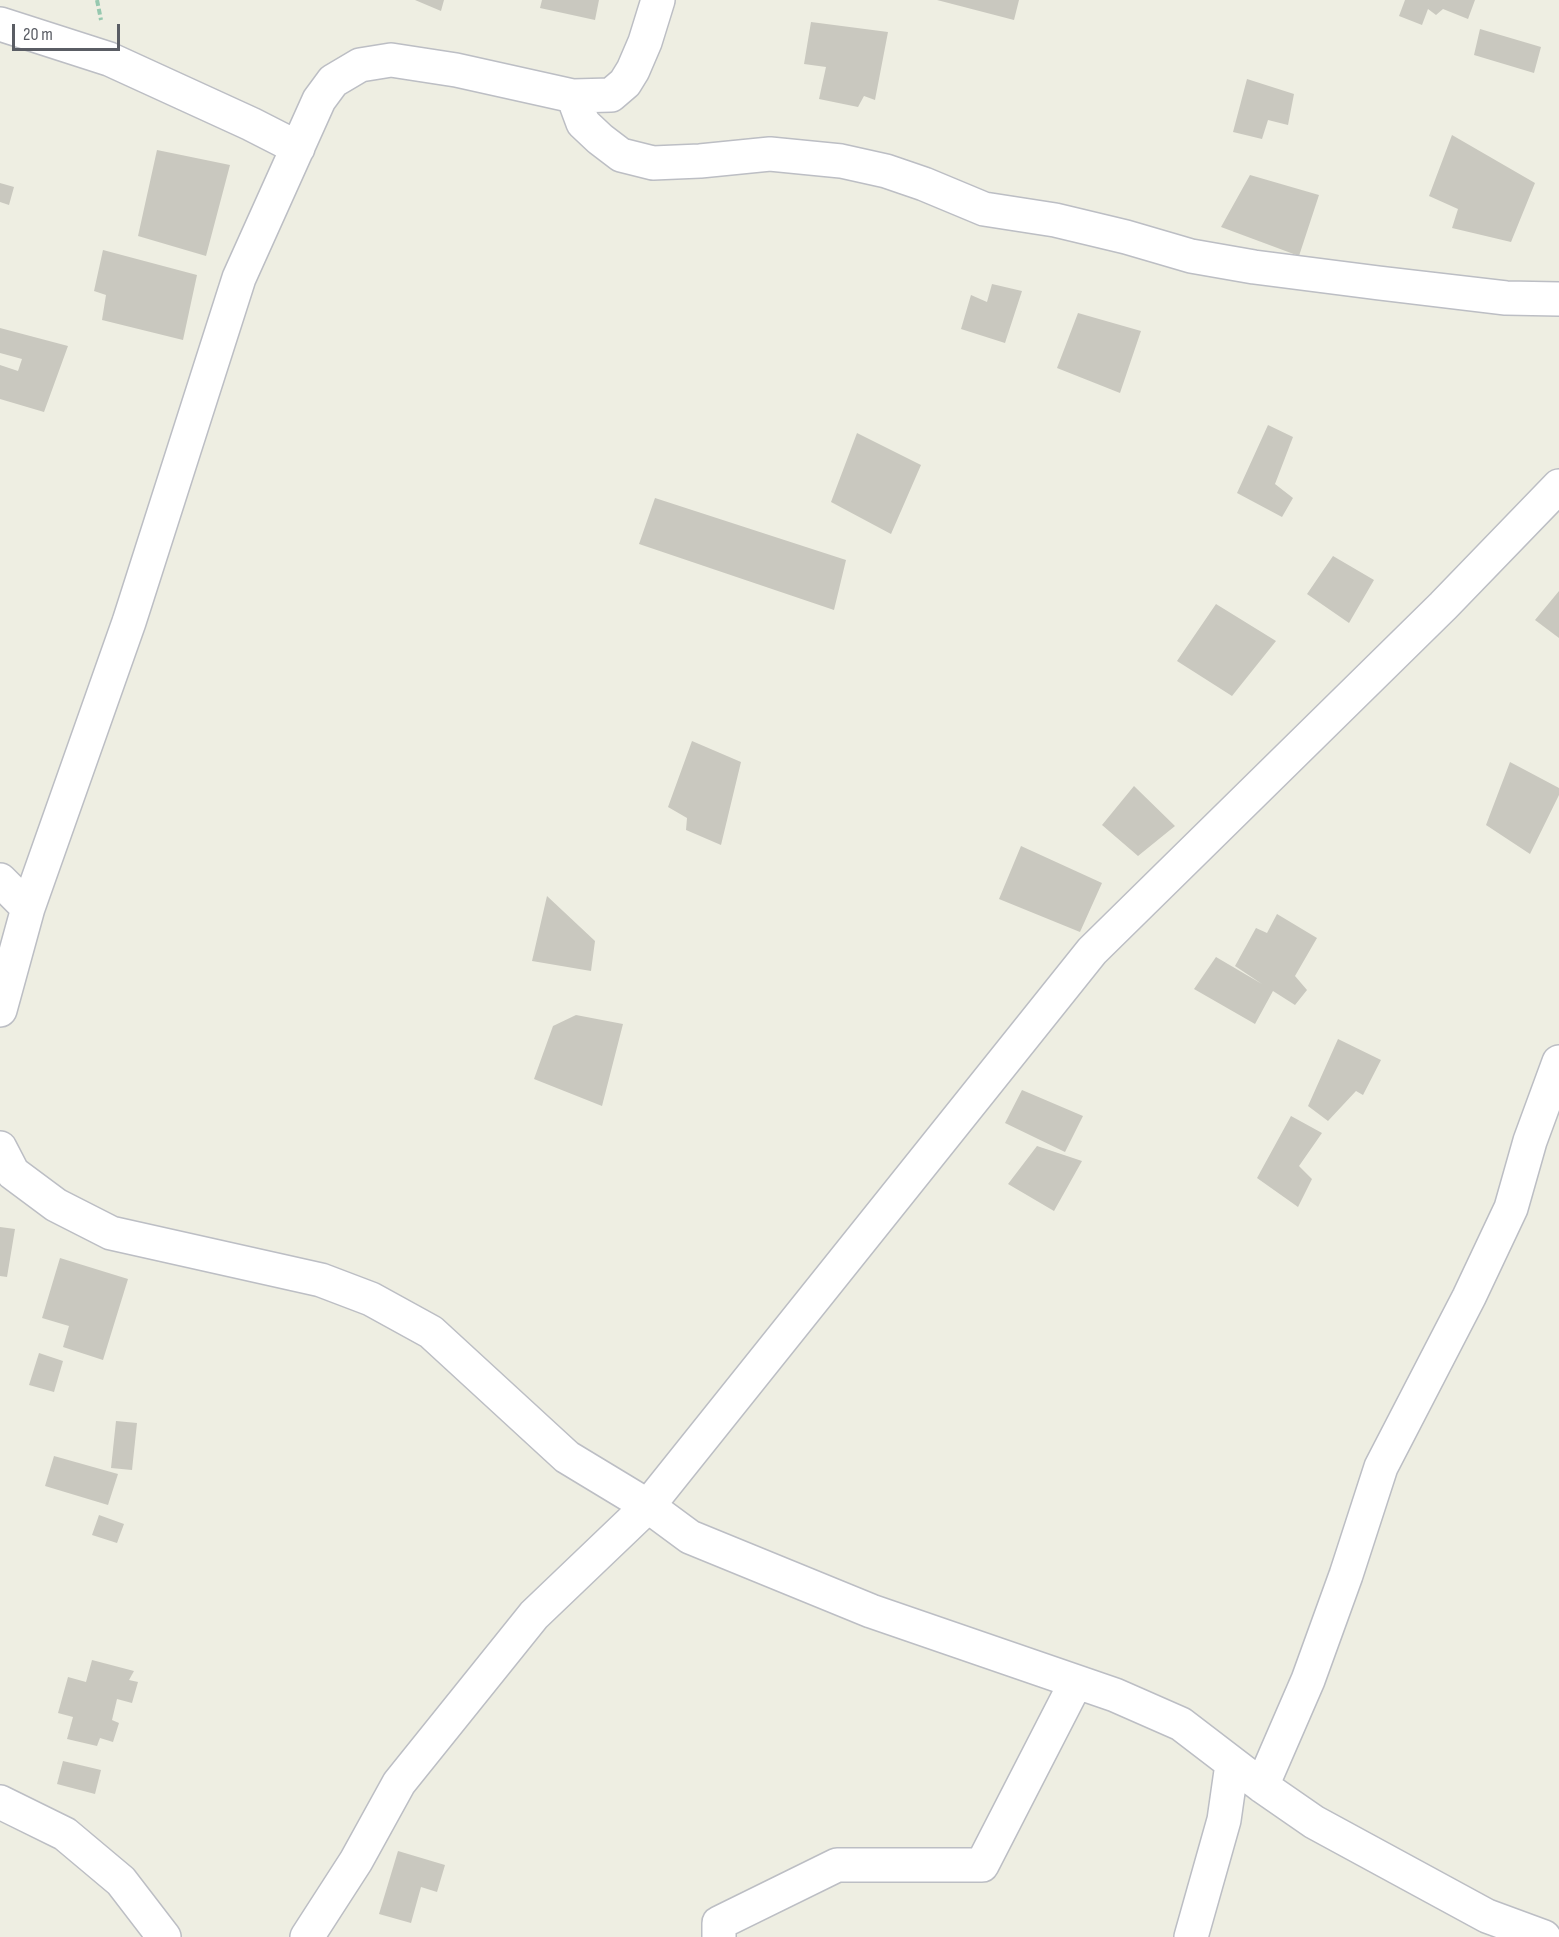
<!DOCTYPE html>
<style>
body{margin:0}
#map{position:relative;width:1559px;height:1937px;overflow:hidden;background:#eeeee2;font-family:"Sofia Sans Condensed",sans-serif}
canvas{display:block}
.scale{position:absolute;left:12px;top:24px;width:108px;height:27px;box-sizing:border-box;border:3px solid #5a5d64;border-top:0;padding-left:8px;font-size:18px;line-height:21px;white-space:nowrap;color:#5a5d64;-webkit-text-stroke:4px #fff;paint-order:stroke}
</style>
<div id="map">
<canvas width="1559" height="1937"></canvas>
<div class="scale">20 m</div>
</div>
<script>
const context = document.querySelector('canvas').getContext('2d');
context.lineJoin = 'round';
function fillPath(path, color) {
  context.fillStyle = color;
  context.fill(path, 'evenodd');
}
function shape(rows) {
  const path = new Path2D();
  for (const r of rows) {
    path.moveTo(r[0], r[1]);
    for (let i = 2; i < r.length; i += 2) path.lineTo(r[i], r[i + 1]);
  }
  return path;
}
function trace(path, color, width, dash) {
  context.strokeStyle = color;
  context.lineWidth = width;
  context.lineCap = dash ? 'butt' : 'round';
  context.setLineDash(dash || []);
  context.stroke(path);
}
const building = shape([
 [415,0,444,0,441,11],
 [542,0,599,0,595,20,540,8],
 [937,0,1019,0,1014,20],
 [1405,0,1475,0,1468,19,1443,9,1436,15,1428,9,1422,25,1399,16],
 [811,22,888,32,875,100,864,96,858,107,819,99,826,67,804,64],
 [1480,29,1541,47,1534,73,1474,55],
 [1247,79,1294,94,1288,125,1268,120,1262,139,1233,132],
 [1452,135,1535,183,1511,242,1452,228,1458,209,1429,196],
 [157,150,230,165,206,256,138,236],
 [1250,175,1319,195,1299,256,1221,227],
 [0,183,14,187,9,205,0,202],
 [103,250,197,275,183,340,102,320,106,295,94,291],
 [992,284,1022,291,1005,343,961,329,971,295,987,302],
 [1078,313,1141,331,1120,393,1057,368],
 [0,328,68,346,44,412,0,399,0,365,18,371,22,359,0,353],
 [1268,425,1293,437,1275,484,1293,498,1282,517,1237,493],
 [857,433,921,465,891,534,831,502],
 [655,498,846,560,834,610,639,544],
 [1333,556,1374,580,1349,623,1307,594],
 [1559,591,1559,638,1535,620],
 [1216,604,1276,641,1232,696,1177,661],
 [692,741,741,762,721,845,686,830,687,818,668,807],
 [1510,762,1559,788,1559,795,1530,854,1486,825],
 [1134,786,1175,826,1138,856,1102,825],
 [1021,846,1102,883,1080,932,999,899],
 [547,896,595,941,591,971,532,961],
 [1277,914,1317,938,1295,976,1307,990,1295,1005,1273,991,1255,1024,1194,989,1216,957,1262,984,1235,966,1256,928,1267,933],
 [576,1015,623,1024,602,1106,534,1079,553,1026],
 [1338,1039,1381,1060,1363,1095,1356,1091,1328,1121,1308,1106],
 [1022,1090,1083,1116,1065,1152,1005,1123],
 [1291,1116,1322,1133,1299,1166,1312,1179,1298,1207,1257,1178],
 [1037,1146,1082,1161,1054,1211,1008,1184],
 [0,1227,15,1229,7,1277,0,1276],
 [60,1258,128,1279,103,1360,63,1347,69,1326,42,1318],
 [39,1353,63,1361,54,1392,29,1385],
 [116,1421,137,1423,132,1470,111,1468],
 [54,1456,118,1474,108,1505,45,1486],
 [99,1515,124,1524,117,1543,92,1535],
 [92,1660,134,1671,129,1680,138,1682,132,1703,117,1699,112,1720,119,1723,113,1742,100,1738,97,1746,67,1739,73,1717,58,1713,68,1677,86,1682],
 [63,1761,101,1770,95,1794,57,1784],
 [398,1851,445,1865,437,1892,421,1887,411,1923,379,1914]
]);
const path = shape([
 [97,0,101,20]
]);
const minor = shape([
 [0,24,109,59,251,124,298,148],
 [573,96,583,123,600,139,621,155,653,163,700,161,770,154,841,161,886,171,924,184,984,209,1055,220,1126,237,1191,256,1254,267,1379,283,1506,298,1559,299],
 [0,880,28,908],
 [0,1010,28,908,129,622,239,278,319,100,333,81,360,65,391,60,456,70,573,96,611,95,625,83,633,70,645,42,658,0],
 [0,1148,13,1173,56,1205,111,1233,321,1280,371,1299,431,1332,567,1457,648,1506,690,1537,871,1611,1115,1695,1181,1724,1262,1786,1314,1822,1487,1916,1544,1937],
 [1262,1786,1308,1680,1346,1575,1381,1467,1469,1297,1511,1208,1530,1141,1559,1062],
 [0,1802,65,1834,121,1881,164,1937],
 [307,1937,356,1861,399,1783,534,1615,648,1506,1092,951,1443,606,1559,486],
 [719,1937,719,1923,837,1865,982,1865,1076,1682],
 [1191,1937,1224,1820,1232,1764]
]);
fillPath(building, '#c9c8bf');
trace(minor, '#bcbec4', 36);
trace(path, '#96c8af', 4, [6, 3]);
trace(minor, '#fff', 33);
</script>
